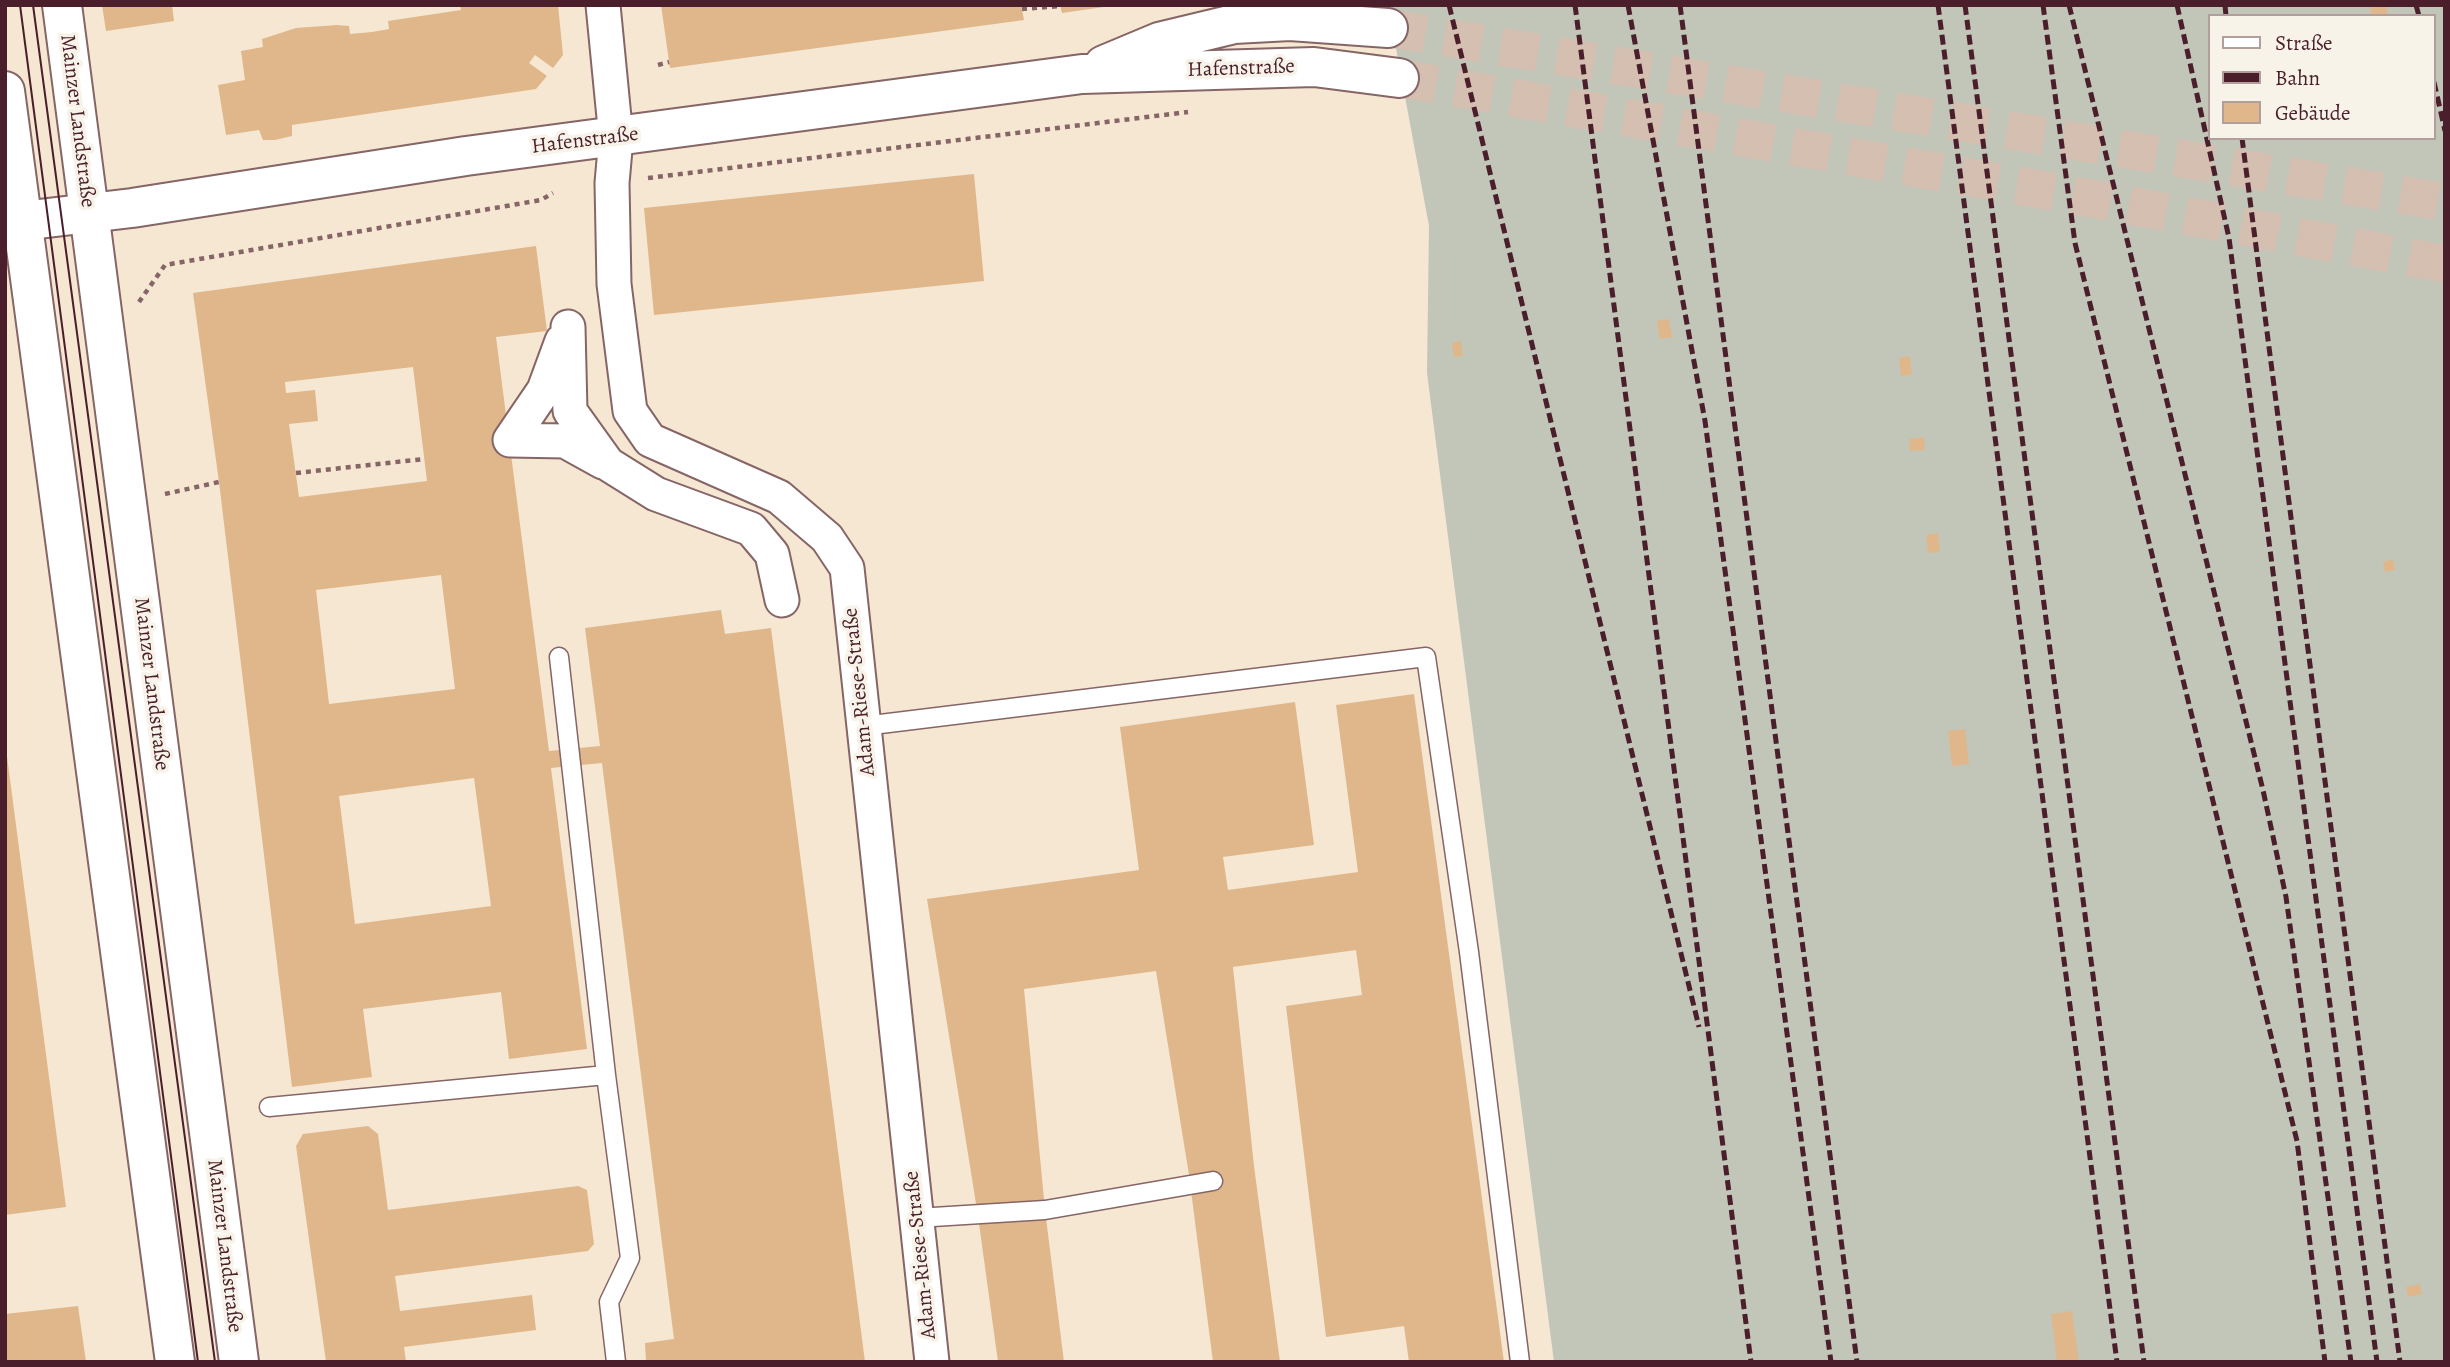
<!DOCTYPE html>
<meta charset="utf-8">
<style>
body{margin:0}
#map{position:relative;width:2450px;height:1367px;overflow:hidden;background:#f6e7d3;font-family:Alegreya,serif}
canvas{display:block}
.frame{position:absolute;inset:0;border:7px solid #4a1f2b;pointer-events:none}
.legend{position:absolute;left:2208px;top:14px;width:228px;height:126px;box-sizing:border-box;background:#f7f3e8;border:2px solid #b29e9c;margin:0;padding:9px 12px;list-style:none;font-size:21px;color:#4a1f2b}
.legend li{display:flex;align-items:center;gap:14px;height:35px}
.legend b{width:35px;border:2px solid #b29e9c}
</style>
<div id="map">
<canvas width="2450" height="1367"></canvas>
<div class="frame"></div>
<ul class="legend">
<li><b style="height:9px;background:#fff"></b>Straße</li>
<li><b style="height:9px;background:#4a1f2b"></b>Bahn</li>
<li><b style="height:19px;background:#dfb78b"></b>Gebäude</li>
</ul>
</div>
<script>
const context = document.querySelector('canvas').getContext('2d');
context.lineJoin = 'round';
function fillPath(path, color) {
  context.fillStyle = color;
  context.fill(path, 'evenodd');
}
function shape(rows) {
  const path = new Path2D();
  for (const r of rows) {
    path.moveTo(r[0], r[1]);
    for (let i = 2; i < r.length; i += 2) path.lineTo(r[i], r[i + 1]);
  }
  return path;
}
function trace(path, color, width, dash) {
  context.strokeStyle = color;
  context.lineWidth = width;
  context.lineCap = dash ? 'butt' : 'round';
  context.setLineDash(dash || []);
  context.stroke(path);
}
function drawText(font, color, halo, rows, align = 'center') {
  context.font = font + ' Alegreya,serif';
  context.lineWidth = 7;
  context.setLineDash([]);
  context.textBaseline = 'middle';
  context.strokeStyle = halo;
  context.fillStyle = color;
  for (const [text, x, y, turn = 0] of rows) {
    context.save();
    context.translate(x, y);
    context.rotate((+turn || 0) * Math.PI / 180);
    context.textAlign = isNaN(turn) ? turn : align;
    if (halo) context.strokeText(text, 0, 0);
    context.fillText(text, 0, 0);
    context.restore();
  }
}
const industrial = shape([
 [1388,5,2445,5,2445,1362,1554,1362,1427,373,1429,226],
 [2210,16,2434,16,2434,138,2210,138]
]);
const building = shape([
 [102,5,172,5,174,21,106,31],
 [460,5,558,5,563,55,553,68,535,55,529,63,547,76,536,89,292,125,292,136,275,140,263,140,259,130,226,135,218,85,245,80,241,51,263,47,262,39,296,28,337,25,349,26,350,34,372,32,389,29,388,21,461,10],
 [661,5,1021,5,1024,20,670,68],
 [1060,5,1104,5,1104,7,1062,13],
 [2370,5,2386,5,2388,16,2371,16],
 [974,174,984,281,654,315,644,208],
 [536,246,547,331,496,337,549,751,600,746,585,628,721,610,725,634,771,628,865,1362,646,1362,645,1343,674,1339,602,763,551,768,587,1049,509,1059,501,992,363,1009,372,1077,292,1087,219,482,193,293],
 [413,367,427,481,299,497,289,424,318,421,315,390,286,393,285,382],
 [441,575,455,689,329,704,316,590],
 [474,778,491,906,355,924,339,796],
 [1669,319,1672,337,1660,339,1657,321],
 [1461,341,1463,356,1454,357,1452,343],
 [1910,356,1912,375,1901,376,1899,358],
 [1924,437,1925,450,1910,451,1909,439],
 [1938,533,1940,552,1928,553,1926,535],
 [2393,559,2395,570,2385,572,2383,562],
 [1414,694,1504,1362,1409,1362,1404,1326,1326,1337,1286,1006,1362,995,1356,950,1233,967,1254,1166,1280,1362,1213,1362,1189,1175,1156,971,1024,989,1045,1210,1064,1362,998,1362,978,1216,927,899,1139,870,1120,727,1295,702,1314,845,1223,857,1228,890,1358,872,1336,705],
 [1965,729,1969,764,1952,766,1948,731],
 [5,741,66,1207,5,1215],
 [368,1126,378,1134,388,1210,578,1186,587,1190,594,1244,588,1251,395,1276,400,1311,532,1295,536,1330,404,1347,406,1362,326,1362,296,1146,303,1134],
 [2420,1284,2422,1294,2408,1297,2406,1287],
 [78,1306,86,1362,5,1362,5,1314],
 [2072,1311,2079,1362,2057,1362,2051,1314]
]);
const secondaryTunnel = shape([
 [1388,28,2445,202],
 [1399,78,2106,201,2445,264]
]);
const path = shape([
 [1022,9,1061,6],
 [658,65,669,62],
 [648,178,1188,112],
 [139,302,165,265,541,200,553,193],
 [296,473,424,459],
 [165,494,219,482]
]);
const lane = shape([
 [559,657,606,1075],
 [864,726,1426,657,1469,952,1520,1362],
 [269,1107,606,1075,630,1258,609,1302,616,1362],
 [917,1218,1045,1210,1213,1181]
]);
const street = shape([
 [603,5,616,138,612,183,614,284,630,411,650,440,779,497,827,538,847,568,932,1362],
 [568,327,570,411,608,464,656,494,751,529,772,554,782,600],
 [510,440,544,390,562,341],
 [510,440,565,441,603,462]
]);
const secondary = shape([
 [1104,65,1159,42,1234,24,1290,21,1388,28],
 [5,223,132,208,466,156,1082,74,1314,67,1399,78]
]);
const primary = shape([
 [62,5,239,1362],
 [5,91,175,1362]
]);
const tram = shape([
 [20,5,198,1362],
 [33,5,215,1362]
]);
const rail = shape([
 [1449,5,1699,1027],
 [1575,5,1751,1362],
 [1628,5,1705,421,1831,1362],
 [1680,5,1857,1362],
 [1938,5,2117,1362],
 [1965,5,2144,1362],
 [2043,5,2075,243,2297,1141,2325,1362],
 [2069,5,2263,790,2286,897,2351,1362],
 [2177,5,2229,238,2377,1362],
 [2225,5,2226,16],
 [2416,5,2419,16],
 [2434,82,2445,131],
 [2242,138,2400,1362]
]);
const streetNames = [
 ["Hafenstraße",1241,69,-2],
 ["Mainzer Landstraße",77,121,83],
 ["Hafenstraße",585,141,-7],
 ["Mainzer Landstraße",151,684,83],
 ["Adam-Riese-Straße",860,692,-96],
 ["Mainzer Landstraße",224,1246,83],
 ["Adam-Riese-Straße",921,1255,-96]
];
fillPath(industrial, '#c2c6b9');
fillPath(building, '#dfb78b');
trace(secondaryTunnel, '#d4bfb1', 38, [38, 19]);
trace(lane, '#866566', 21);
trace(street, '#866566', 37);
trace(secondary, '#866566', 42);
trace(primary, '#866566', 42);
trace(path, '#866566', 4.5, [5, 5]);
trace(lane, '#fff', 18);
trace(street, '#fff', 33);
trace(secondary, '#fff', 38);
trace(primary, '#fff', 38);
trace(tram, '#4a1f2b', 2);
trace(rail, '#4a1f2b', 5, [10, 5]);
drawText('21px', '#4a1f2b', '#f7f3e8', streetNames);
</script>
